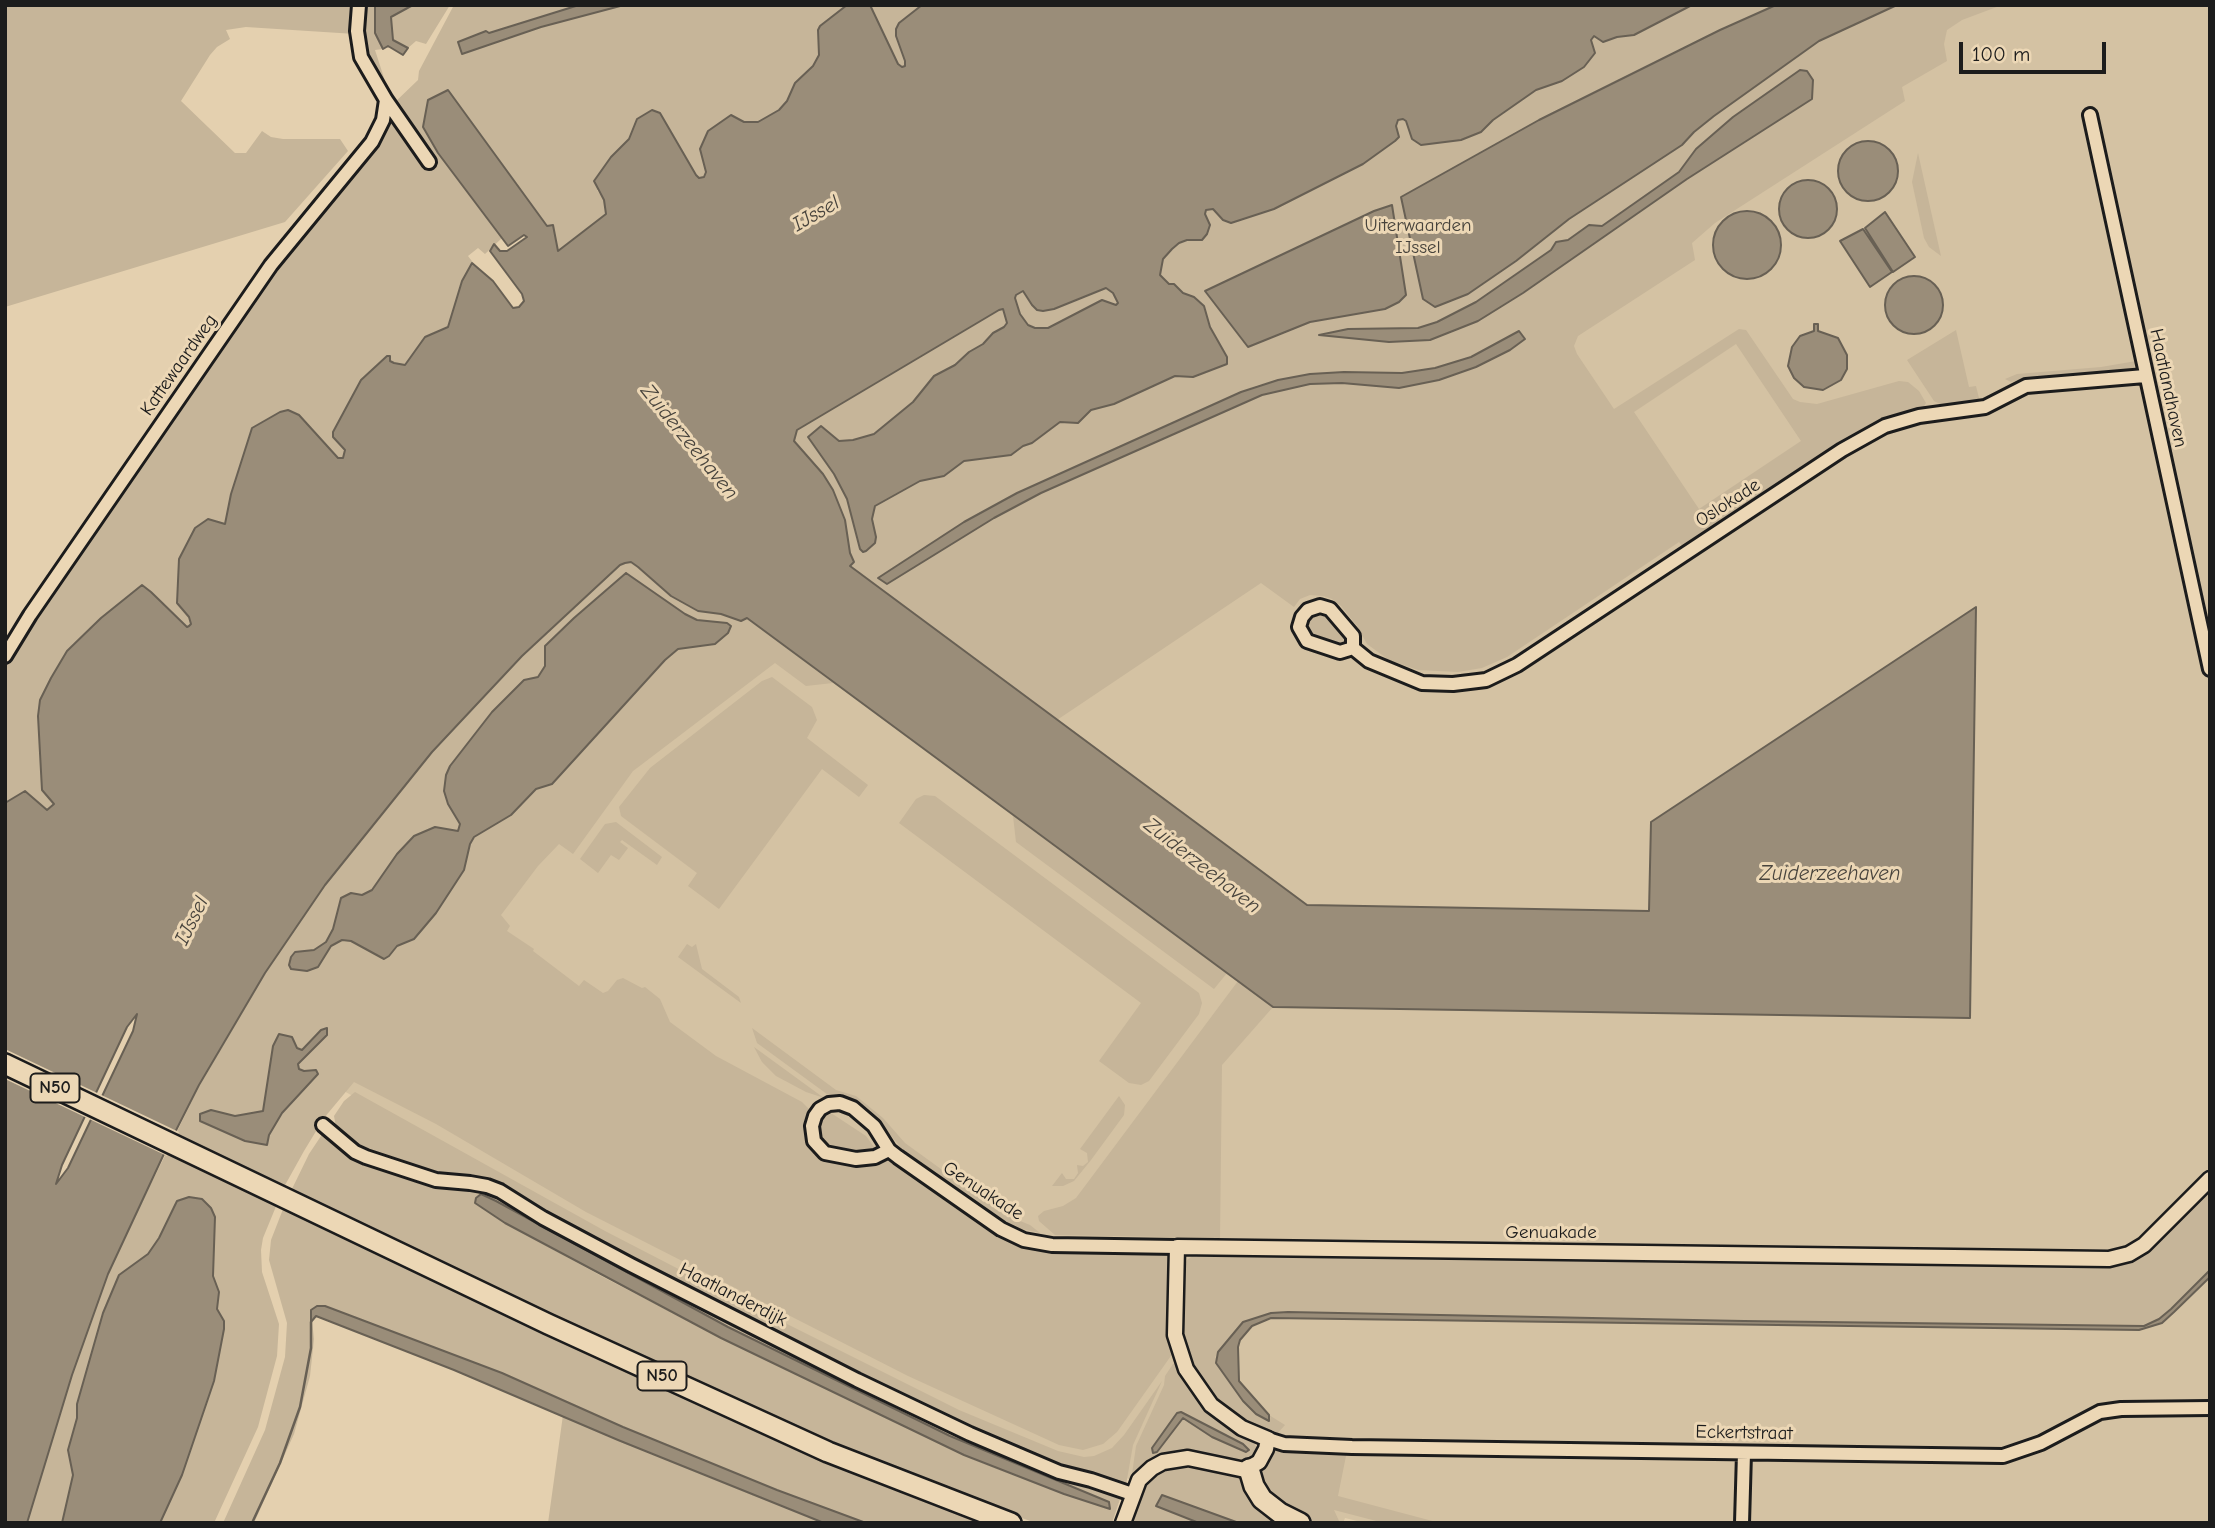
<!DOCTYPE html>
<style>
body{margin:0}
#map{position:relative;width:2215px;height:1528px;overflow:hidden;background:#e4d0af;font-family:"Comic Neue",sans-serif}
canvas{display:block}
.frame{position:absolute;inset:0;border:7px solid #1c1c1c;pointer-events:none}
.scale{position:absolute;left:1959px;top:42px;width:147px;height:32px;box-sizing:border-box;border:4px solid #1c1c1c;border-top:0;padding-left:9px;font-size:21px;line-height:24px;white-space:nowrap;color:#1c1c1c;-webkit-text-stroke:5px #ecd7b5;paint-order:stroke}
</style>
<div id="map">
<canvas width="2215" height="1528"></canvas>
<div class="frame"></div>
<div class="scale">100 m</div>
</div>
<script>
const context = document.querySelector('canvas').getContext('2d');
context.lineJoin = 'round';
function fillPath(path, color) {
  context.fillStyle = color;
  context.fill(path, 'evenodd');
}
function shape(rows) {
  const path = new Path2D();
  for (const r of rows) {
    if (r.length === 3) {
      path.moveTo(r[0] + r[2], r[1]);
      path.arc(r[0], r[1], r[2], 0, 2 * Math.PI);
      continue;
    }
    path.moveTo(r[0], r[1]);
    for (let i = 2; i < r.length; i += 2) path.lineTo(r[i], r[i + 1]);
  }
  return path;
}
function trace(path, color, width, dash) {
  context.strokeStyle = color;
  context.lineWidth = width;
  context.lineCap = dash ? 'butt' : 'round';
  context.setLineDash(dash || []);
  context.stroke(path);
}
function drawText(font, color, halo, rows, align = 'center') {
  context.font = font + ' "Comic Neue",sans-serif';
  context.lineWidth = 6;
  context.setLineDash([]);
  context.textBaseline = 'middle';
  context.strokeStyle = halo;
  context.fillStyle = color;
  for (const [text, x, y, turn = 0] of rows) {
    context.save();
    context.translate(x, y);
    context.rotate((+turn || 0) * Math.PI / 180);
    context.textAlign = isNaN(turn) ? turn : align;
    if (halo) context.strokeText(text, 0, 0);
    context.fillText(text, 0, 0);
    context.restore();
  }
}
const built = shape([
 [1982,5,2210,5,2210,1523,1365,1523,1345,1518,1343,1523,1221,1523,1178,1507,1118,1473,1044,1456,697,1290,335,1086,680,687,991,504]
]);
const green = shape([
 [5,5,355,5,355,34,246,27,226,30,230,39,217,47,210,55,181,101,235,153,246,153,262,131,271,137,283,139,340,139,348,151,285,222,5,307],
 [363,5,375,5,375,33,383,49,375,50,385,81,381,84,367,58,362,39],
 [413,5,450,5,426,44,416,41,408,48,393,40,391,16],
 [454,5,1031,5,707,180,597,190,604,200,606,214,558,252,547,226,473,125,493,225,502,238,485,254,478,248,468,256,513,315,193,621,5,934,5,659,230,330,393,104,418,80,419,71],
 [1692,5,2002,5,1962,20,1947,30,1944,44,1947,61,1902,87,1905,101,1715,223,1692,243,1695,260,1578,336,1574,346,1577,354,1614,409,1739,329,1746,330,1793,399,1800,402,1817,404,1899,381,1908,382,1919,391,1926,403,1922,410,1893,417,1858,432,1683,547,1679,542,1507,657,1482,668,1458,672,1418,670,1389,660,1367,644,1357,626,1341,606,1332,599,1323,596,1310,595,1300,599,1294,607,1261,583,1057,720,849,566,854,561,850,553,845,520,833,490,823,474,794,441,797,430,1000,308,1019,292,1398,120,1595,36,1617,37,1634,35],
 [1519,331,1525,339,1510,350,1476,367,1439,380,1399,388,1342,383,1310,384,1262,395,1041,493,994,518,887,584,878,578,964,522,1017,493,1241,392,1258,385,1310,374,1344,372,1402,373,1435,368,1471,357],
 [1736,344,1801,441,1699,509,1634,412],
 [821,426,839,441,853,440,915,484,875,506,872,519,876,537,857,540,847,499,834,474,808,438],
 [1918,153,1941,256,1929,247,1924,238,1912,182],
 [1956,330,1969,387,1976,386,1979,398,1978,403,1946,407,1934,401,1907,360],
 [2136,361,2133,369,2128,372,2108,373,2100,371,2026,378,2011,382,2005,379,2017,374,2101,367],
 [631,562,671,596,698,611,721,614,741,621,747,618,833,683,806,686,775,663,641,765,633,771,573,854,559,844,538,866,501,915,510,926,507,931,534,949,533,951,579,986,584,980,603,993,608,991,617,980,623,978,642,988,645,987,660,999,670,1022,716,1056,802,1102,809,1109,810,1114,806,1130,808,1142,820,1156,878,1162,892,1161,899,1164,1021,1243,1059,1252,1088,1250,1169,1255,1167,1325,1173,1353,1117,1432,1103,1444,1083,1450,1059,1445,908,1376,586,1212,436,1124,354,1082,324,1118,304,1151,284,1187,263,1238,261,1250,262,1272,279,1324,277,1356,258,1427,214,1523,5,1523,36,1416,200,1085,265,973,325,885,432,752,522,656,620,565],
 [626,573,685,614,697,620,731,626,728,633,715,644,678,649,665,660,631,697,532,679,538,677,545,666,546,646,574,618],
 [1324,611,1346,637,1346,644,1343,647,1313,638,1304,630,1306,615],
 [772,677,812,707,817,720,807,738,868,785,859,797,822,769,719,909,688,886,697,873,621,816,619,807,650,768,762,681],
 [924,795,935,796,1199,993,1202,1003,1199,1014,1149,1081,1141,1085,1129,1083,1099,1061,1141,1003,899,823,916,799],
 [1013,816,1227,973,1214,989,1016,842],
 [616,822,662,857,657,865,622,840,620,842,628,848,619,860,611,855,598,873,580,859,605,824],
 [687,944,692,947,696,944,702,969,739,997,741,1003,678,957],
 [1238,981,1273,1007,1222,1065,1220,1238,1055,1235,1039,1221,1038,1216,1044,1211,1063,1206,1076,1198],
 [752,1028,836,1090,856,1096,883,1118,905,1143,1003,1214,1030,1225,1040,1233,1022,1229,999,1218,902,1149,879,1121,867,1110,850,1098,831,1097,757,1043],
 [754,1047,824,1098,806,1092,776,1076,762,1062],
 [355,1092,605,1231,721,1291,959,1410,1058,1451,1084,1457,1094,1456,1112,1448,1124,1435,1162,1381,1133,1445,1126,1485,1123,1486,1061,1469,972,1431,694,1294,539,1211,356,1149,336,1127,334,1116,344,1101],
 [1119,1096,1125,1105,1124,1115,1091,1160,1074,1181,1063,1186,1052,1186,1062,1173,1066,1179,1074,1179,1078,1173,1077,1165,1083,1166,1088,1162,1087,1153,1080,1149],
 [829,1109,831,1113,866,1136,874,1147,872,1151,867,1154,832,1151,817,1138,819,1117],
 [325,1130,350,1152,492,1191,739,1325,1116,1494,1120,1499,1112,1523,1036,1523,886,1470,634,1356,291,1191,309,1154],
 [496,1201,728,1327,950,1436,1109,1502,1110,1508,1064,1494,975,1460,721,1338,605,1278,505,1223,475,1203],
 [2210,1188,2210,1270,2171,1309,2159,1319,2145,1326,1271,1313,1246,1321,1215,1357,1271,1419,1269,1415,1285,1425,1275,1436,1251,1427,1218,1404,1194,1372,1181,1333,1184,1267,1187,1260,1195,1254,2112,1264],
 [285,1204,627,1369,880,1483,989,1523,866,1523,777,1490,623,1427,502,1373,325,1306,317,1306,311,1311,314,1339,310,1376,294,1434,254,1523,223,1523,265,1430,285,1357,287,1323,269,1260,271,1240],
 [1178,1363,1199,1400,1217,1415,1252,1439,1256,1447,1255,1451,1251,1457,1239,1462,1161,1456,1148,1462,1131,1481,1136,1446,1164,1385,1165,1376,1173,1364],
 [563,1415,618,1440,824,1523,548,1523],
 [1281,1448,1347,1451,1338,1496,1440,1523,1384,1523,1334,1510,1339,1521,1347,1523,1310,1523,1296,1518,1284,1511,1259,1480,1262,1471,1273,1453],
 [1187,1463,1246,1478,1292,1523,1239,1523,1162,1495,1157,1506,1199,1523,1127,1523,1143,1483,1159,1468]
]);
const water = shape([
 [375,5,413,5,391,17,393,40,408,48,403,55,388,46,383,49,375,33,375,5],
 [579,5,624,5,541,27,462,54,458,42,486,31,489,33,579,5],
 [847,5,870,5,898,64,902,67,905,66,905,61,896,36,896,29,899,23,922,5,1692,5,1634,35,1617,37,1603,42,1594,36,1591,40,1595,53,1584,67,1562,81,1536,90,1493,120,1481,132,1461,140,1421,145,1412,139,1406,121,1403,119,1398,120,1396,126,1399,137,1395,141,1363,164,1274,209,1231,223,1223,220,1213,209,1206,210,1205,214,1210,225,1207,234,1202,240,1187,240,1179,243,1172,249,1163,259,1160,275,1169,284,1174,284,1183,293,1194,297,1204,306,1210,327,1227,357,1227,364,1193,377,1175,376,1114,404,1091,410,1078,423,1060,422,1032,443,1023,446,1011,455,964,461,944,476,920,481,875,506,872,519,876,537,875,543,866,551,863,552,860,549,847,499,834,474,808,437,821,426,839,441,853,440,874,434,913,402,934,376,955,365,969,352,983,344,993,333,1004,327,1007,323,1003,309,999,310,797,430,794,441,823,474,833,490,845,520,850,553,854,562,850,566,1307,905,1649,911,1651,822,1976,607,1970,1018,1273,1007,747,618,741,621,721,614,698,611,671,596,638,567,631,562,625,563,620,565,522,656,432,752,325,885,265,973,199,1085,163,1156,108,1274,72,1375,27,1523,5,1523,5,803,25,791,47,810,54,804,42,790,38,716,40,700,51,678,67,651,101,618,142,585,151,592,187,627,189,626,191,624,189,617,177,603,179,559,195,528,208,519,225,524,231,494,252,428,280,412,288,410,299,415,338,458,343,458,345,450,333,437,333,432,361,380,387,356,390,356,390,361,394,363,405,365,425,337,448,327,462,281,472,263,493,281,513,308,519,307,524,301,522,294,490,251,494,244,500,251,507,251,527,237,524,235,508,246,438,153,423,127,428,100,448,90,547,226,553,225,558,251,606,214,604,200,594,181,611,157,629,139,637,119,652,110,660,113,696,175,699,178,704,177,706,172,700,149,708,131,731,115,744,122,758,122,779,110,787,101,795,83,813,66,819,55,818,30,820,26,847,5],
 [1106,288,1113,293,1118,303,1116,305,1102,300,1048,328,1035,328,1028,325,1020,314,1015,298,1016,295,1023,291,1032,305,1037,310,1043,311,1054,309,1106,288],
 [137,1014,133,1031,68,1168,56,1184,62,1165,127,1027,137,1014],
 [1776,5,1897,5,1819,41,1714,116,1694,132,1682,145,1569,219,1516,261,1468,294,1435,307,1423,299,1401,197,1539,120,1720,30,1776,5],
 [1800,70,1807,71,1813,80,1812,99,1687,179,1523,293,1478,321,1430,340,1389,342,1319,335,1348,329,1418,328,1437,322,1476,302,1551,250,1556,242,1568,240,1589,225,1602,226,1679,172,1696,149,1733,117,1800,70],
 [1868,171,30],
 [1808,209,29],
 [1392,205,1406,295,1399,302,1385,309,1310,322,1248,347,1205,291,1374,211,1392,205],
 [1747,245,34],
 [1885,212,1915,257,1893,272,1865,228,1885,212],
 [1863,229,1892,272,1870,287,1840,241,1863,229],
 [1914,305,29],
 [1814,324,1818,324,1818,331,1838,338,1847,355,1847,369,1841,380,1823,390,1804,387,1794,378,1788,366,1792,347,1800,336,1814,331,1814,324],
 [1519,331,1525,339,1510,350,1476,367,1439,380,1399,388,1342,383,1310,384,1262,395,1041,493,994,518,887,584,878,578,964,522,1017,493,1241,392,1278,380,1310,374,1344,372,1402,373,1435,368,1471,357,1519,331],
 [626,573,685,614,697,620,727,623,731,626,728,633,715,644,678,649,665,660,552,784,536,789,511,815,474,837,470,844,464,870,436,913,414,939,397,946,389,956,384,959,351,941,342,940,331,946,318,967,307,971,291,969,289,965,291,957,295,952,314,950,326,942,333,929,341,898,351,893,362,895,372,890,397,854,414,836,435,827,458,831,460,824,448,804,444,791,446,775,450,766,492,712,524,680,538,677,545,666,545,646,574,618,626,573],
 [327,1028,327,1035,298,1064,299,1069,304,1071,316,1070,318,1074,282,1113,269,1135,267,1145,245,1141,200,1121,200,1114,211,1110,235,1116,263,1111,273,1046,279,1034,292,1037,297,1048,302,1050,321,1030,327,1028],
 [481,1194,496,1201,728,1327,950,1436,1109,1502,1110,1509,1064,1494,964,1455,721,1338,505,1223,475,1203,476,1198,481,1194],
 [189,1197,202,1199,211,1208,215,1217,213,1276,219,1292,217,1309,224,1321,224,1329,214,1381,182,1475,160,1523,62,1523,73,1475,68,1450,77,1418,77,1404,103,1313,119,1275,148,1254,159,1238,177,1201,189,1197],
 [2210,1270,2210,1277,2174,1312,2162,1323,2139,1330,1271,1318,1252,1326,1240,1340,1238,1347,1239,1381,1269,1415,1269,1421,1256,1414,1243,1401,1216,1363,1218,1352,1243,1322,1271,1313,1288,1312,1744,1321,2144,1326,2159,1319,2171,1309,2210,1270],
 [317,1306,325,1306,502,1373,623,1427,777,1490,866,1523,824,1523,618,1440,454,1370,316,1316,311,1322,311,1310,317,1306],
 [1181,1412,1243,1444,1249,1450,1246,1452,1212,1437,1183,1418,1157,1452,1153,1453,1152,1448,1177,1413,1181,1412],
 [1162,1495,1239,1523,1199,1523,1156,1506,1162,1495]
]);
const pier = shape([
 [5,1049,179,1132,167,1156,5,1079]
]);
const stream = shape([
 [252,1523,280,1463,300,1407,311,1348,311,1322]
]);
const minor = shape([
 [359,5,357,31,361,57,386,100,429,162],
 [2090,115,2210,669],
 [1353,648,1340,652,1307,641,1299,627,1302,617,1308,610,1320,606,1330,609,1353,636,1353,648,1369,661,1422,683,1453,684,1486,680,1517,665,1842,450,1885,426,1919,416,1985,407,2026,386,2145,376],
 [5,656,30,615,271,265,372,142,383,120,386,100],
 [323,1125,355,1152,366,1157,436,1180,470,1183,487,1186,500,1191,543,1218,631,1265,857,1380,970,1434,1059,1472,1091,1480,1132,1494],
 [889,1150,875,1157,856,1159,825,1153,814,1141,812,1126,815,1116,820,1109,829,1104,840,1103,853,1108,874,1126,889,1150,898,1157,1001,1229,1024,1240,1052,1245,1177,1247],
 [1268,1439,1284,1444,1352,1447,2003,1456,2041,1443,2100,1412,2121,1409,2210,1408],
 [1742,1523,1744,1453]
]);
const tertiary = shape([
 [1123,1523,1139,1480,1152,1468,1163,1462,1188,1458,1245,1470,1259,1462,1266,1449,1268,1439,1242,1428,1211,1405,1186,1369,1175,1335,1177,1247,2109,1259,2129,1254,2144,1245,2210,1179]
]);
const trunk = shape([
 [5,1064,548,1324,828,1452,1011,1523],
 [1249,1469,1254,1486,1262,1499,1280,1513,1300,1523]
]);
const shields = [
 [55,1088,49],
 [662,1376,49]
];
const shieldNames = [
 ["N50",55,1088],
 ["N50",662,1376]
];
const parkNames = [
 ["Uiterwaarden",1418,226],
 ["IJssel",1418,248]
];
const streetNames = [
 ["Kattewaardweg",179,365,-55],
 ["Haatlandhaven",2168,388,78],
 ["Oslokade",1728,503,-33],
 ["Genuakade",983,1191,33],
 ["Genuakade",1551,1233],
 ["Haatlanderdijk",733,1295,27],
 ["Eckertstraat",1744,1433,1]
];
const waterNames = [
 ["IJssel",816,214,-30],
 ["Zuiderzeehaven",689,442,51],
 ["Zuiderzeehaven",1202,866,38],
 ["Zuiderzeehaven",1830,874],
 ["IJssel",192,921,-64]
];
fillPath(built, '#d4c2a3');
fillPath(green, '#c6b599');
fillPath(water, '#9a8d79');
trace(water, '#686054', 2);
fillPath(pier, '#e4d0af');
trace(stream, '#686054', 2.5);
trace(minor, '#1c1c1c', 18);
trace(tertiary, '#1c1c1c', 19);
trace(trunk, '#1c1c1c', 24);
trace(minor, '#ecd7b5', 12);
trace(tertiary, '#ecd7b5', 14);
trace(trunk, '#ecd7b5', 19);
for (const [x, y, w] of shields) {
  const box = new Path2D();
  box.roundRect(x - w / 2, y - 14.5, w, 29, 5);
  context.fillStyle = '#ecd7b5';
  context.fill(box);
  trace(box, '#1c1c1c', 2);
}
drawText('bold 18px', '#1c1c1c', null, shieldNames);
drawText('19px', '#46423b', '#ecd7b5', parkNames);
drawText('19px', '#1c1c1c', '#ecd7b5', streetNames);
drawText('italic 21px', '#48443d', '#ecd7b5', waterNames);
</script>
